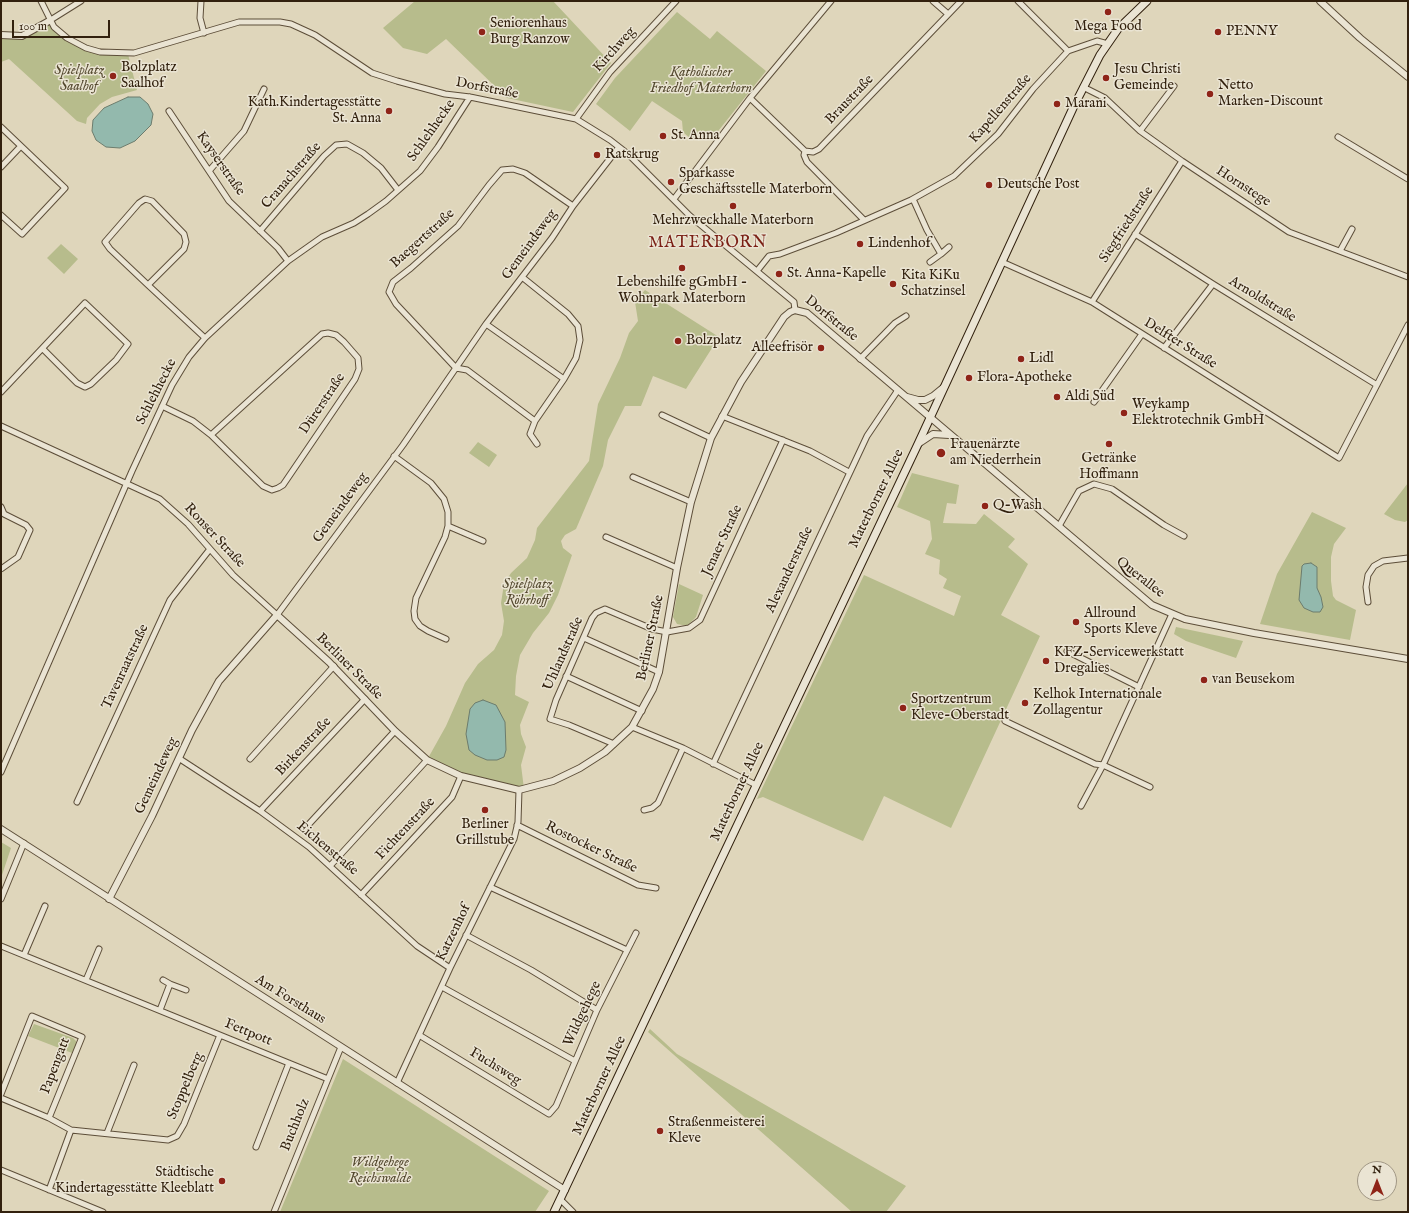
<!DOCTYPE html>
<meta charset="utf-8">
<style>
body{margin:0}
#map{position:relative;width:1409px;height:1213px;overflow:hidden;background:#dfd6bb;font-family:"IM FELL English",serif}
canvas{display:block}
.frame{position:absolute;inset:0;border:2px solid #32210e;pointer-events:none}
.north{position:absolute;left:1357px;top:1161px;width:40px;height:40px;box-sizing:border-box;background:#eae4d3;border:1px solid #a09684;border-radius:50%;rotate:0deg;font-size:11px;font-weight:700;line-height:16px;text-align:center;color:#32210e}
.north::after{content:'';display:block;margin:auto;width:14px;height:18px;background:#8f2418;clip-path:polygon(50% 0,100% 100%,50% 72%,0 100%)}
.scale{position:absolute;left:12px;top:20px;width:98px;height:18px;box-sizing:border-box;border:2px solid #32210e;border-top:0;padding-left:5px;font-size:12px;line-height:14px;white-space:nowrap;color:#32210e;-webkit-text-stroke:3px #eae4d3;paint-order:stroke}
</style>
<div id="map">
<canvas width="1409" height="1213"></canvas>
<div class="frame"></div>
<div class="north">N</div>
<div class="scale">100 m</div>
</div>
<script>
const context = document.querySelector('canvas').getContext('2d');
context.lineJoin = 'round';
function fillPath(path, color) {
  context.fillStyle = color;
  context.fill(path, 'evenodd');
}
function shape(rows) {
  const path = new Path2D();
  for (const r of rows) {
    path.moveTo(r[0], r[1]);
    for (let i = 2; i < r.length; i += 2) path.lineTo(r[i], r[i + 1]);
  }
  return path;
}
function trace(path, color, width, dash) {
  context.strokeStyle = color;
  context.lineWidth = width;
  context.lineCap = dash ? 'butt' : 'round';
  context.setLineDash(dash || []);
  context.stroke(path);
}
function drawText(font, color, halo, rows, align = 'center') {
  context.font = font + ' "IM FELL English",serif';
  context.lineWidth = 3;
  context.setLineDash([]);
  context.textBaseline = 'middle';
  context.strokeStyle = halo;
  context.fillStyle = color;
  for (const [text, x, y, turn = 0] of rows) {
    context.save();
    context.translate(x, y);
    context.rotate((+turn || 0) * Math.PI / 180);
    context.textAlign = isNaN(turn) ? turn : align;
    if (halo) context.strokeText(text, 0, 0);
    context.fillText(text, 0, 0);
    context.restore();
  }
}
const green = shape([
 [415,1,553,1,611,63,573,112,507,98,446,39,427,54,403,48,383,28],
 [677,12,710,39,717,31,766,71,711,140,700,130,692,140,683,132,682,121,652,101,630,131,596,104,615,78],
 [49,21,54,27,86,48,128,54,137,90,112,97,100,104,87,118,86,124,77,121,9,59,1,62,1,35,22,36],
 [61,244,78,259,64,274,47,258],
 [645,290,719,337,686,389,653,376,641,406,625,406,608,440,603,466,576,529,565,535,561,541,563,548,572,555,558,595,549,613,533,633,520,655,516,676,515,695,529,702,520,725,521,734,526,747,521,765,524,789,461,776,427,760,446,726,465,683,478,664,494,650,502,635,504,621,501,603,504,584,511,573,527,558,535,540,537,528,589,461,598,404,620,358,629,333,638,321,635,302],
 [478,442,497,455,489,467,469,453],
 [912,473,959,485,956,504,947,503,943,523,976,524,984,514,1015,539,1008,547,1028,564,1001,615,1040,636,951,828,884,796,863,841,763,797,757,799,864,575,954,616,961,596,943,588,947,579,939,574,940,560,925,554,932,539,930,521,897,507],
 [1408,483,1408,520,1405,522,1395,520,1384,514],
 [1312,512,1346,528,1334,544,1331,557,1331,581,1333,596,1336,600,1356,610,1350,640,1260,624,1277,574],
 [679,584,703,595,696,617,687,626,677,624,673,617],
 [1176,627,1243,641,1236,658,1186,641,1174,634],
 [1,842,11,848,1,878],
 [34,1024,73,1038,76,1041,76,1044,72,1053,28,1036],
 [650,1029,677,1054,906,1186,886,1212,852,1212,648,1032],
 [343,1059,549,1191,535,1212,280,1212]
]);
const water = shape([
 [128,97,140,97,148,104,153,114,151,125,135,141,120,148,106,147,96,140,92,131,93,120,104,108,128,97],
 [1311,563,1317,567,1317,588,1321,597,1323,607,1320,612,1313,612,1304,608,1299,600,1302,566,1304,564,1311,563],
 [483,700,496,705,505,722,506,750,504,757,497,760,487,760,475,755,469,750,466,734,470,709,475,703,483,700]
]);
const minor = shape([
 [41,1,54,27,67,38,86,48,100,52,134,53,239,22,280,22,291,24,315,35,372,73,397,81,445,94,470,97,576,119,610,140,628,154,690,216,794,302,795,310],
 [201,1,200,18,204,33],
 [933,1,948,14],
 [1018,1,1068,51],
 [49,21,81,1],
 [1083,87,1105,98,1140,131,1182,161,1289,232,1408,277],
 [750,98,805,151,813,152,819,149,961,1],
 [169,111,229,201,278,248,288,261],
 [576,119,610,72,676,1],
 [1,127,65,188,22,234,1,215],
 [1140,131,1174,86],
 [1338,137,1408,179],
 [805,151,804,155,807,162,864,220],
 [1,167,20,147],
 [209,171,244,131,264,89],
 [674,199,750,98,831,1],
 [913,199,927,230,941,254,930,262],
 [260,231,324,156,336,145,347,144,363,153,381,168,398,190],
 [1135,234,1213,284,1377,385],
 [1340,251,1352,229],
 [941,254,949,247],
 [1002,262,1092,302,1339,458,1408,325],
 [757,271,769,256,780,254,836,233,911,200,954,176,998,134,1033,89,1068,51,1097,41,1108,44],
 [522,277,568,314,578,326,580,340,576,358,564,379,535,421,530,434,537,444],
 [148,285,110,249,105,242,139,203,145,199,152,201,184,234,186,242,184,249,148,285,205,338],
 [1092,302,1182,161],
 [486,324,564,379],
 [1164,348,1213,284],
 [860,359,895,323,906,316],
 [1,392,85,303,128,344,116,360,91,384,85,387,77,383,43,349],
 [1094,402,1142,334],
 [162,406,193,421,211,435,322,334,328,333,336,335,344,342,358,358,359,369,355,379,283,485,278,488,272,490,263,486,211,435],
 [662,415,711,438],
 [722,416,810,451,849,472],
 [535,421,467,370,456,368,396,304,389,292,393,282,411,268,458,226,489,185,502,170,513,169,525,173,573,206],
 [1,426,160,499,188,524,233,575,277,615,403,445,486,324,552,238,573,206,619,147],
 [394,456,431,483,444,499,448,512,448,526,445,537,416,598,414,611,415,619,420,626,428,631,446,639],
 [633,477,691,502],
 [1,507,4,514,26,525,30,530,18,557,1,569],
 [448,526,483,541],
 [1059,526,1079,491,1094,484,1112,489,1164,525,1184,536],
 [606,537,677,568],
 [1368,602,1366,587,1368,575,1374,566,1383,561,1408,558],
 [584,638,659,672],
 [1067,651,1139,687],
 [566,676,642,711],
 [1005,721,1095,764,1103,765,1150,787],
 [632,727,683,748,756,785],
 [614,744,569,725,550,719,556,700,592,618,596,613,605,609,652,629,667,632,689,628,700,620,783,440],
 [180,759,260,811,309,847,417,946,450,968],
 [250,759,334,666],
 [713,764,867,436,898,390],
 [1,772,132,471,172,385,189,357,205,338,288,261,322,237,354,223,368,214,386,201,420,171,438,147,470,97],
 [77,802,170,600,210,549],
 [1081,806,1103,765,1172,614],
 [644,810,652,808,658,803,683,748],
 [260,811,365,699],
 [309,824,395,731],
 [517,825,638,885,656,888],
 [330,866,427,760],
 [490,887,627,950],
 [361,895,452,797,461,776],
 [1,899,24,843],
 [466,935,531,970,597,1010],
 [1,946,328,1079],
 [24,955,45,906],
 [86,980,99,949],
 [163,980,170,984],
 [442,987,575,1061],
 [160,1010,170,984,186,990],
 [419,1035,549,1114,556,1106,597,1010,636,933],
 [397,1083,450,968,514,839,518,822,519,790],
 [1,1094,32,1016,82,1037,49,1118],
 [1,1098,49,1118,71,1130,168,1140,177,1136,184,1124,220,1035],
 [107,1133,134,1065],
 [256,1147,289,1063],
 [1,1170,103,1212],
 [49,1190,71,1130],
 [561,1200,573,1212],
 [274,1212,341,1047]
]);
const tertiary = shape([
 [1320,1,1360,38,1408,77],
 [1,35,22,36,49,21],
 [907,397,918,400,925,400,933,396,944,387],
 [918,444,933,434,949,435],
 [1,829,565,1190],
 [109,899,152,816,192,730,219,681,277,615,329,662,395,731,427,760,461,776,519,790,553,781,580,768,605,752,632,727,653,689,659,672,677,568,691,502,711,438,741,382,784,317,790,312,795,310,807,313,1152,605,1185,619,1254,633,1408,659]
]);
const secondary = shape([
 [554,1212,918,444,1073,108,1100,55,1118,29,1147,1]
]);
const markers = [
 [1108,12,4,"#8f2418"],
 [482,32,4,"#8f2418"],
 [1218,32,4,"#8f2418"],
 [113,76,4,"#8f2418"],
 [1106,78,4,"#8f2418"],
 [1210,94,4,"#8f2418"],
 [1057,104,4,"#8f2418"],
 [389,111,4,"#8f2418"],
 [663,136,4,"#8f2418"],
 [597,155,4,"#8f2418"],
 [671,182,4,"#8f2418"],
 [989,185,4,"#8f2418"],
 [733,206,4,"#8f2418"],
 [860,244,4,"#8f2418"],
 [682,268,4,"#8f2418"],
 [779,274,4,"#8f2418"],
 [893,284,4,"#8f2418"],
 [678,341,4,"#8f2418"],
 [821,348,4,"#8f2418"],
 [1021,359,4,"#8f2418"],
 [969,378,4,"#8f2418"],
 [1057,397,4,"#8f2418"],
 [1124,413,4,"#8f2418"],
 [1109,444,4,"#8f2418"],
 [941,453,5,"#8f2418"],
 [985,506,4,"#8f2418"],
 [1076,622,4,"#8f2418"],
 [1046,661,4,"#8f2418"],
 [1204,680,4,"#8f2418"],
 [1025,703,4,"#8f2418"],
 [903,708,4,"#8f2418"],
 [485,810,4,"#8f2418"],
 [660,1131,4,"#8f2418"],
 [222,1181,4,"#8f2418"]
];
const poiNames = [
 ["Seniorenhaus",490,24],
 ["Burg Ranzow",490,40],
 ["Mega Food",1108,27,"center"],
 ["PENNY",1226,32],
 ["Bolzplatz",121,68],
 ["Saalhof",121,84],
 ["Jesu Christi",1114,70],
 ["Gemeinde",1114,86],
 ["Netto",1218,86],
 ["Marken-Discount",1218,102],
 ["Kath.Kindertagesstätte",381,103,"right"],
 ["St. Anna",381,119,"right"],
 ["Marani",1065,104],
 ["St. Anna",671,136],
 ["Ratskrug",605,155],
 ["Sparkasse",679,174],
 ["Geschäftsstelle Materborn",679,190],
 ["Deutsche Post",997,185],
 ["Mehrzweckhalle Materborn",733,221,"center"],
 ["Lindenhof",868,244],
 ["St. Anna-Kapelle",787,274],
 ["Kita KiKu",901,276],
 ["Schatzinsel",901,292],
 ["Lebenshilfe gGmbH -",682,283,"center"],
 ["Wohnpark Materborn",682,299,"center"],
 ["Bolzplatz",686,341],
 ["Alleefrisör",813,348,"right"],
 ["Lidl",1029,359],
 ["Flora-Apotheke",977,378],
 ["Aldi Süd",1065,397],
 ["Weykamp",1132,405],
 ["Elektrotechnik GmbH",1132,421],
 ["Frauenärzte",950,445],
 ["am Niederrhein",950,461],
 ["Getränke",1109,459,"center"],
 ["Hoffmann",1109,475,"center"],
 ["Q-Wash",993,506],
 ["Allround",1084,614],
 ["Sports Kleve",1084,630],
 ["KFZ-Servicewerkstatt",1054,653],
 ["Dregalies",1054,669],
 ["van Beusekom",1212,680],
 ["Kelhok Internationale",1033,695],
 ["Zollagentur",1033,711],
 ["Sportzentrum",911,700],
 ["Kleve-Oberstadt",911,716],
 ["Berliner",485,825,"center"],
 ["Grillstube",485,841,"center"],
 ["Straßenmeisterei",668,1123],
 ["Kleve",668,1139],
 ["Städtische",214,1173,"right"],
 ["Kindertagesstätte Kleeblatt",214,1189,"right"]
];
const streetNames = [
 ["Kirchweg",615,50,-48],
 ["Dorfstraße",487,89,11],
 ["Braustraße",850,100,-46],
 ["Kapellenstraße",1001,109,-49],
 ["Schlehhecke",432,131,-55],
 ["Kayserstraße",220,164,55],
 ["Cranachstraße",292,176,-49],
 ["Hornstege",1243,187,33],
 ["Siegfriedstraße",1127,225,-57],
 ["Baegertstraße",423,239,-42],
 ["Gemeindeweg",530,245,-54],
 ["Arnoldstraße",1262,300,31],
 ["Dorfstraße",831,319,39],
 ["Delfter Straße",1180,344,32],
 ["Schlehhecke",157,392,-63],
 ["Dürerstraße",323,404,-56],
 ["Materborner Allee",877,499,-64],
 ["Gemeindeweg",341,508,-54],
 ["Ronser Straße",214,536,47],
 ["Jenaer Straße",723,541,-65],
 ["Alexanderstraße",790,570,-65],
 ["Querallee",1140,578,38],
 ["Berliner Straße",651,638,-78],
 ["Uhlandstraße",564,654,-66],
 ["Tavenraatstraße",126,667,-65],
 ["Berliner Straße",349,667,45],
 ["Birkenstraße",304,747,-47],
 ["Gemeindeweg",157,776,-65],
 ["Materborner Allee",738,792,-65],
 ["Fichtenstraße",406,829,-47],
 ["Rostocker Straße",591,848,26],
 ["Eichenstraße",327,849,40],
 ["Katzenhof",454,933,-64],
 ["Am Forsthaus",290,1000,32],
 ["Wildgehege",583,1014,-65],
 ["Fettpott",248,1033,22],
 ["Papengatt",56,1066,-69],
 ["Fuchsweg",495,1067,32],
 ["Stoppelberg",186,1086,-67],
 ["Materborner Allee",600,1086,-65],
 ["Buchholz",296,1125,-68]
];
const parkNames = [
 ["Spielplatz",79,71],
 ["Saalhof",79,87],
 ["Katholischer",701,73],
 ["Friedhof Materborn",701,89],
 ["Spielplatz",527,585],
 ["Röhrhoff",527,601],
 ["Wildgehege",380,1163],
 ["Reichswalde",380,1179]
];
const quarterNames = [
 ["MATERBORN",708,244]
];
fillPath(green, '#b7bc8c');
fillPath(water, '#93b9ad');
trace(water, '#6c7c6d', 1);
trace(minor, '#5d4e39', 7);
trace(tertiary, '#5d4e39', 8);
trace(secondary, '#32210e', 9);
trace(minor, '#eae4d3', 5);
trace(tertiary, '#eae4d3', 6);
trace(secondary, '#eae4d3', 7);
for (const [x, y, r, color] of markers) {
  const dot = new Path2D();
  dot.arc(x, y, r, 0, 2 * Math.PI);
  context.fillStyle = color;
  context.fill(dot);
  trace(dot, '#eae4d3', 1.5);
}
drawText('14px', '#32210e', '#eae4d3', poiNames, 'left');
drawText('14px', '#32210e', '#eae4d3', streetNames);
drawText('italic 14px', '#53482e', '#eae4d3', parkNames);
context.letterSpacing = '1px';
drawText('16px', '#7a1f14', '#eae4d3', quarterNames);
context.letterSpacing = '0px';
</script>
